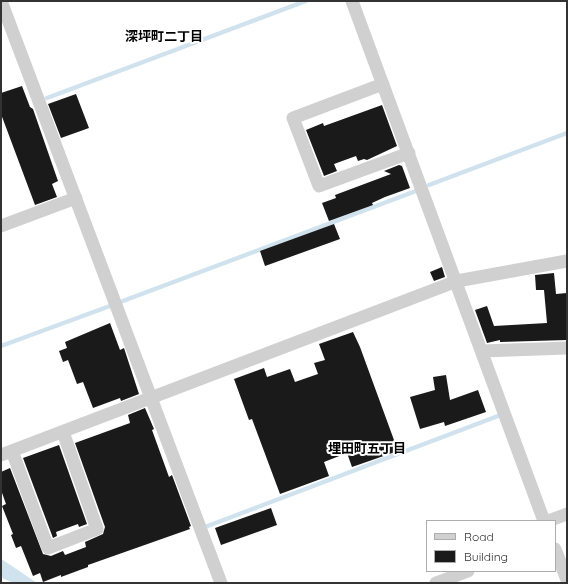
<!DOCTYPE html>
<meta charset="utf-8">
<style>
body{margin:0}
#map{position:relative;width:568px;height:584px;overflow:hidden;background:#fff;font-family:Quicksand,sans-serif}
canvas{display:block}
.frame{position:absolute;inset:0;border:2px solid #333;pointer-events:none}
.legend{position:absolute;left:426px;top:520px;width:130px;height:52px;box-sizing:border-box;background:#fff;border:1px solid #adadad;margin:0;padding:5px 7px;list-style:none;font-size:12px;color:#333}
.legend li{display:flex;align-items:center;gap:8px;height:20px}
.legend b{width:20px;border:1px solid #adadad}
</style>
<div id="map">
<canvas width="568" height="584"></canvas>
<div class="frame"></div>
<ul class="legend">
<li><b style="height:5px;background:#d0d0d0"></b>Road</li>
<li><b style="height:11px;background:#1a1a1a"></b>Building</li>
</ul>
</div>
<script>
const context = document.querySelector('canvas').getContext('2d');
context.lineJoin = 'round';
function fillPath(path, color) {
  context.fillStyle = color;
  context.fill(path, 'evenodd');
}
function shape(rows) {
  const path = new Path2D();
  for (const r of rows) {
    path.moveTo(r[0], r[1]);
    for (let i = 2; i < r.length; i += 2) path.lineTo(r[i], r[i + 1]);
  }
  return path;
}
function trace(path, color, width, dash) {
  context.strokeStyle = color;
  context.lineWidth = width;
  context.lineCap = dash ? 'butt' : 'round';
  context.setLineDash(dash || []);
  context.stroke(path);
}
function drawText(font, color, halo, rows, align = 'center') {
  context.font = font + ' Quicksand,"Noto Sans JP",sans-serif';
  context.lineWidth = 4;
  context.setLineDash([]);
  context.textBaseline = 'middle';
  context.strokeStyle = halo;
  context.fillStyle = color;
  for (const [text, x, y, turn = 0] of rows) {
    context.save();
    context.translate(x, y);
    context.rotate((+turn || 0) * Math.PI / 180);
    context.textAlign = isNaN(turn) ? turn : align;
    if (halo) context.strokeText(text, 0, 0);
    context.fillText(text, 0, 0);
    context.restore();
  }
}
const water = shape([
 [1,559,3,560,37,583,14,583,4,579,1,576]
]);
const stream = shape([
 [47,98,306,1],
 [429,185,567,133],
 [123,301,416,191],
 [1,346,110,306],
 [205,527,498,416]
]);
const building = shape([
 [22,86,30,107,33,109,58,181,52,184,57,197,35,205,1,114,1,93],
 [76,94,89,128,61,138,48,104],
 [382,105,397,146,367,160,364,159,358,161,356,156,334,164,337,171,324,176,306,130,323,123,324,126],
 [399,165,402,166,410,188,385,197,372,203,373,205,329,221,322,203,336,198,335,195,391,174,384,171],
 [334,224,340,239,265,266,260,251],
 [442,267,445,277,434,281,430,272],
 [554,273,556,294,567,293,567,340,500,342,500,340,487,343,475,310,487,306,494,326,547,323,544,290,536,290,535,275],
 [110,323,120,350,124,348,139,394,121,401,120,398,93,408,83,382,77,384,68,360,63,362,59,351,67,348,65,342],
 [353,332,360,347,398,451,352,467,347,453,324,462,329,476,280,494,252,419,249,420,234,379,264,368,267,377,290,369,295,382,318,374,314,363,325,360,319,344],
 [446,375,450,400,478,390,486,412,445,426,444,422,420,429,410,397,435,390,433,377],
 [145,408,154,429,152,430,169,477,172,475,191,526,189,527,190,529,88,565,88,567,61,577,61,575,43,582,40,573,33,576,21,546,16,548,11,535,13,534,2,506,6,504,1,490,1,472,10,468,43,554,51,556,63,551,65,555,86,547,85,542,103,534,105,527,75,443,130,423,128,415],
 [59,445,87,524,79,527,78,524,56,532,57,536,53,538,23,458],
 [271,508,277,525,221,545,215,528]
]);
const minor = shape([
 [1,1,221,583],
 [352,1,544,521],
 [383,84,293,118,319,186,409,153],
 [1,226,76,198],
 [482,351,567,348],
 [12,451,48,548,97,529,63,432],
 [1,455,457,281,567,261],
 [548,521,567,514],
 [555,549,567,580],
 [436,583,468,571]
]);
const neighbourhoodNames = [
 ["深坪町二丁目",164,37],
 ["埋田町五丁目",367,449]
];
fillPath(water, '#cfe2ee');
trace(stream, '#cfe2ee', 4.5);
fillPath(building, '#1a1a1a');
trace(minor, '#d0d0d0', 13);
drawText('bold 13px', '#000', '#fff', neighbourhoodNames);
</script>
